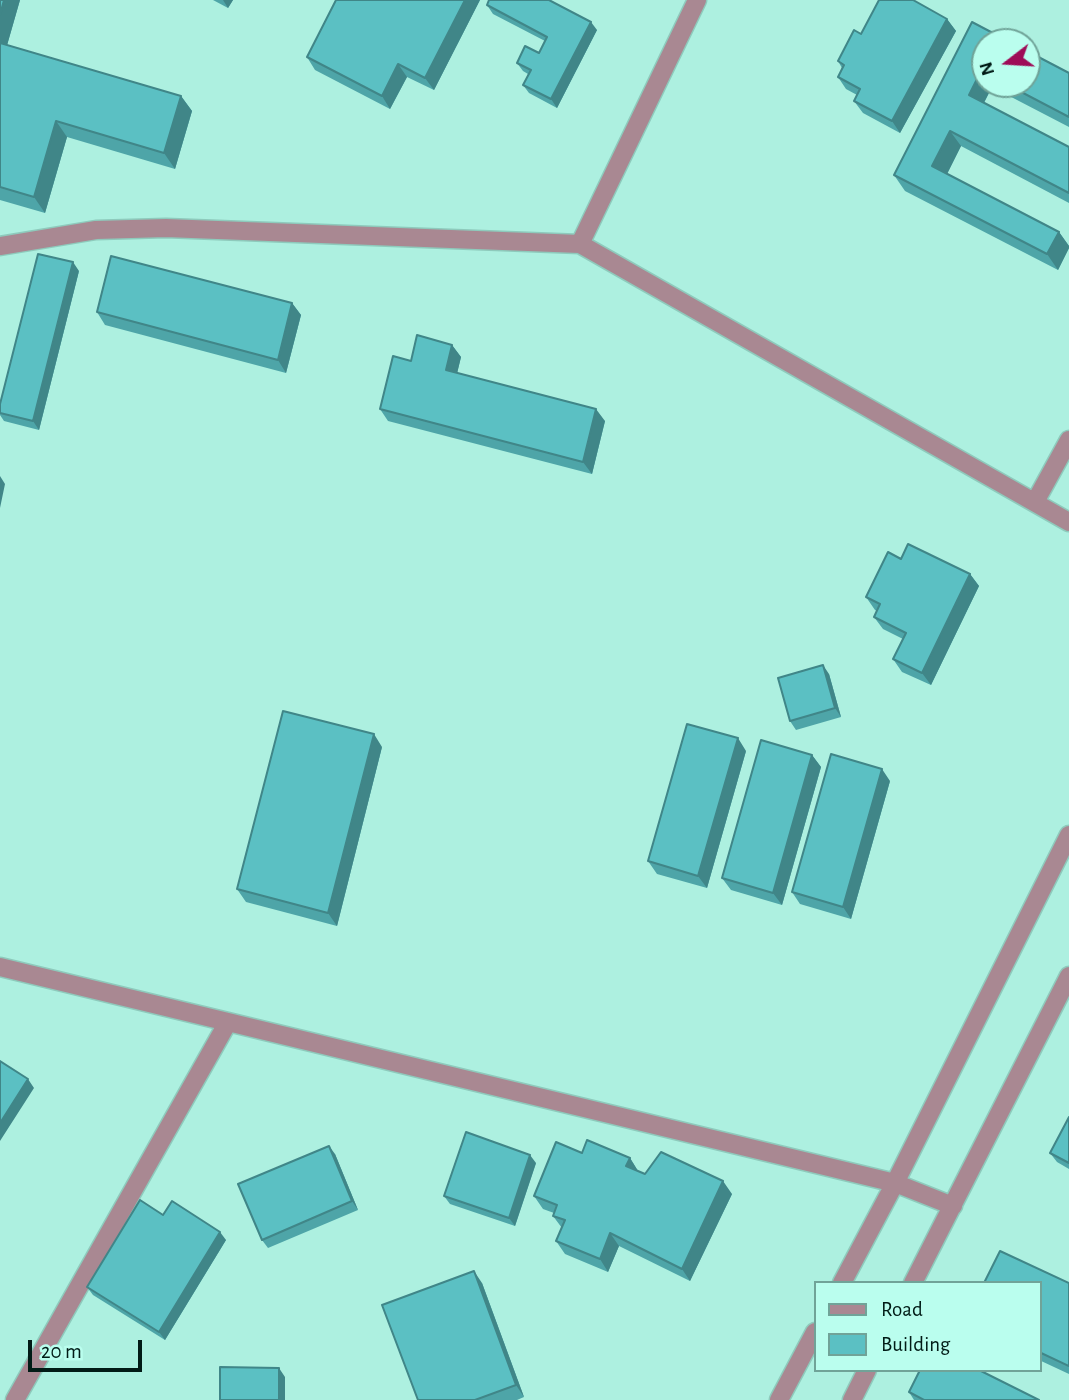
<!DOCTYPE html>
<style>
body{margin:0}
#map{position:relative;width:1069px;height:1400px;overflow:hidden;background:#adf0e0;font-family:"Alegreya Sans",sans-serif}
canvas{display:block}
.legend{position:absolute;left:814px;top:1281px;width:228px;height:91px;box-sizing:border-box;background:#bafeee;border:2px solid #70a398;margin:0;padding:9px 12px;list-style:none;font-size:21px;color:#011b16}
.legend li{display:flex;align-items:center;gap:14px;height:35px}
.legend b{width:35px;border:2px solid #70a398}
.north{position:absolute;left:971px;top:28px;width:70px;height:70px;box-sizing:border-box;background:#bafeee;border:2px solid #70a398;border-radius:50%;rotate:253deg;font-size:19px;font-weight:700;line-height:28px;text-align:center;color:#011b16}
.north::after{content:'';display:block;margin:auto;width:24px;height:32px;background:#9e0c57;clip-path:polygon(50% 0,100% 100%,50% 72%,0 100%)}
.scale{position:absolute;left:28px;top:1340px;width:114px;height:32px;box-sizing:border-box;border:4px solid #011b16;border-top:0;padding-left:9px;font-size:21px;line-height:24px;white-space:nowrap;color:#011b16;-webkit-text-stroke:5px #bafeee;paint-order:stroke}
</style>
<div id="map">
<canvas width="1069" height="1400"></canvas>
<ul class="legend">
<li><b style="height:9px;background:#a98892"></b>Road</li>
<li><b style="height:19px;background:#5bc0c3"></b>Building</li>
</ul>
<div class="north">N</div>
<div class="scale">20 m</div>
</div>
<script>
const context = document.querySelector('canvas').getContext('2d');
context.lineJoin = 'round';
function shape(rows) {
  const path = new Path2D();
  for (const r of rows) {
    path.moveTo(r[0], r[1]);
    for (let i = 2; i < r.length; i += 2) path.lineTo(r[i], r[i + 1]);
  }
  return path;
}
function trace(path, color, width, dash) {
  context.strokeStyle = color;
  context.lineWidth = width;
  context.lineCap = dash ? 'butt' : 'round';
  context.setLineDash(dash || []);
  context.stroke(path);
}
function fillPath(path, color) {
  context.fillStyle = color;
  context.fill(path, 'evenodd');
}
const minor = shape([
 [697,0,580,244,1069,522],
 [0,246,96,230,166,228,580,244],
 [1035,502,1069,440],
 [0,967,895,1183,953,1206],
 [842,1283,895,1183,1069,835],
 [913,1283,1069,976],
 [15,1400,228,1022],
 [779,1400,815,1332],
 [852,1400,867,1370]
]);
const wall = shape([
 [0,0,20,0,7,45,181,96,192,111,175,169,67,137,45,213,0,200],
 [213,0,233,0,228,8],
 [480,0,434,90,407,77,390,109,315,70,307,57],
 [487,5,597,30,557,108,529,93,523,85,528,74,523,71,517,63,539,53,545,41,493,14],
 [947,19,956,31,900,133,863,113,854,101,857,95,846,89,838,77,842,68,838,61,861,34],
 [985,42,985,84,1027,84,1069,73,1069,127,992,87,984,103,1069,147,1069,203,961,146,947,174,1059,232,1069,246,1069,248,1058,270,905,191,894,175],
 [79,271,39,430,4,421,0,415,0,413],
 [292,303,301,315,286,373,105,325,97,312],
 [452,345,461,357,457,373,605,421,592,474,388,421,380,409,411,361],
 [901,559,970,574,979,586,931,685,902,672,893,659,903,639,883,629,874,617,877,611,875,610,866,597],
 [829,674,841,717,796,730,790,721],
 [382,747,337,926,246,902,237,889],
 [746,751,707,888,657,874,648,861],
 [812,755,821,767,782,905,731,890,722,878],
 [890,781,851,919,800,904,792,892],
 [1069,1117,1069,1169,1057,1162,1050,1153],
 [582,1153,630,1158,638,1171,645,1174,732,1194,690,1281,619,1246,608,1272,565,1254,556,1241,562,1228,553,1216,554,1213,543,1209,534,1196],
 [335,1154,358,1210,268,1248,262,1240],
 [536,1163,515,1226,450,1204,444,1196],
 [163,1215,226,1240,165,1340,93,1295,87,1287],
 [482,1283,524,1397,517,1400,418,1400],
 [1039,1283,1069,1283,1069,1374,1039,1360],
 [909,1392,1039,1400,914,1400]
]);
const shadedWall = shape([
 [4,0,20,0,4,56,0,51,0,15],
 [223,0,233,0,228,8],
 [465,0,480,0,434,90,425,78],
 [947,19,956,31,900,133,892,121],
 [591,22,597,30,557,108,551,99],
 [398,64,407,77,390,109,382,96],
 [981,71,985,76,985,84,990,84,992,87,980,110,969,95],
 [181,96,192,111,175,169,164,153],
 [56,121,67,137,45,213,34,197],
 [950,131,961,146,943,182,932,166],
 [1059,232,1069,246,1069,248,1058,270,1047,254],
 [73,262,79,271,39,430,33,421],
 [292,303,301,315,286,373,278,360],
 [452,345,461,357,455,382,446,370],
 [596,409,605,421,592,474,583,462],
 [0,476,5,484,0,508],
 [970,574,979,586,931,685,922,673],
 [823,665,829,674,841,717,835,708],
 [374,734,382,747,337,926,328,913],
 [738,738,746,751,707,888,698,876],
 [812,755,821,767,782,905,773,893],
 [882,769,890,781,851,919,843,907],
 [28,1079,34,1088,0,1141,0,1123],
 [329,1146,335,1154,358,1210,352,1201],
 [530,1155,536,1163,515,1226,509,1218],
 [630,1158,638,1171,635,1179,626,1166],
 [723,1181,732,1194,690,1281,682,1269],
 [220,1232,226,1240,165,1340,159,1332],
 [610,1233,619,1246,608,1272,600,1259],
 [474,1271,482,1283,524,1397,516,1385],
 [279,1368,285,1377,285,1400,279,1400]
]);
const building = shape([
 [0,0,4,0,0,15,0,0],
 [336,0,465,0,425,78,398,64,382,96,307,57,336,0],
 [489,0,549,0,591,22,551,99,523,85,531,70,517,63,525,46,539,53,547,37,487,5,489,0],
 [879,0,913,0,947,19,892,121,854,101,860,89,838,77,844,65,838,61,854,30,861,34,879,0],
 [972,22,1010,42,985,42,985,73,981,71,969,95,1069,147,1069,193,950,131,932,166,1059,232,1047,254,894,175,972,22],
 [0,43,181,96,164,153,56,121,34,197,0,187,0,43],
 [1027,51,1069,73,1069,117,1006,84,1027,84,1027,51],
 [38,254,73,262,33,421,0,413,0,404,38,254],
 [111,256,292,303,278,360,97,312,111,256],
 [417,335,452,345,446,370,596,409,583,462,380,409,393,356,411,361,417,335],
 [908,544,970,574,922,673,893,659,906,633,874,617,880,604,866,597,888,552,901,559,908,544],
 [823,665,835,708,790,721,778,678,823,665],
 [283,711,374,734,328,913,237,889,283,711],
 [687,724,738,738,698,876,648,861,687,724],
 [761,740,812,755,773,893,722,878,761,740],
 [831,754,882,769,843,907,792,892,831,754],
 [0,1061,28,1079,0,1123,0,1061],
 [1069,1117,1069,1163,1050,1153,1069,1117],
 [466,1132,530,1155,509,1218,444,1196,466,1132],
 [587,1140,630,1158,626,1166,645,1174,661,1152,723,1181,682,1269,610,1233,600,1259,556,1241,565,1220,553,1216,557,1205,534,1196,556,1142,582,1153,587,1140],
 [329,1146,352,1201,262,1240,238,1184,329,1146],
 [140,1200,163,1215,172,1201,220,1232,159,1332,87,1287,140,1200],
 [1000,1251,1069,1283,1069,1366,1039,1352,1039,1283,984,1283,1000,1251],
 [474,1271,516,1385,475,1400,418,1400,382,1305,474,1271],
 [220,1367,279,1368,279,1400,220,1400,220,1367],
 [920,1370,979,1370,1039,1400,924,1400,909,1392,920,1370]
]);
trace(minor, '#8ecabc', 21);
trace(minor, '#a98892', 18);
fillPath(wall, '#4ea5a8');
fillPath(shadedWall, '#408688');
fillPath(building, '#5bc0c3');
trace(building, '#408688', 2);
</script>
